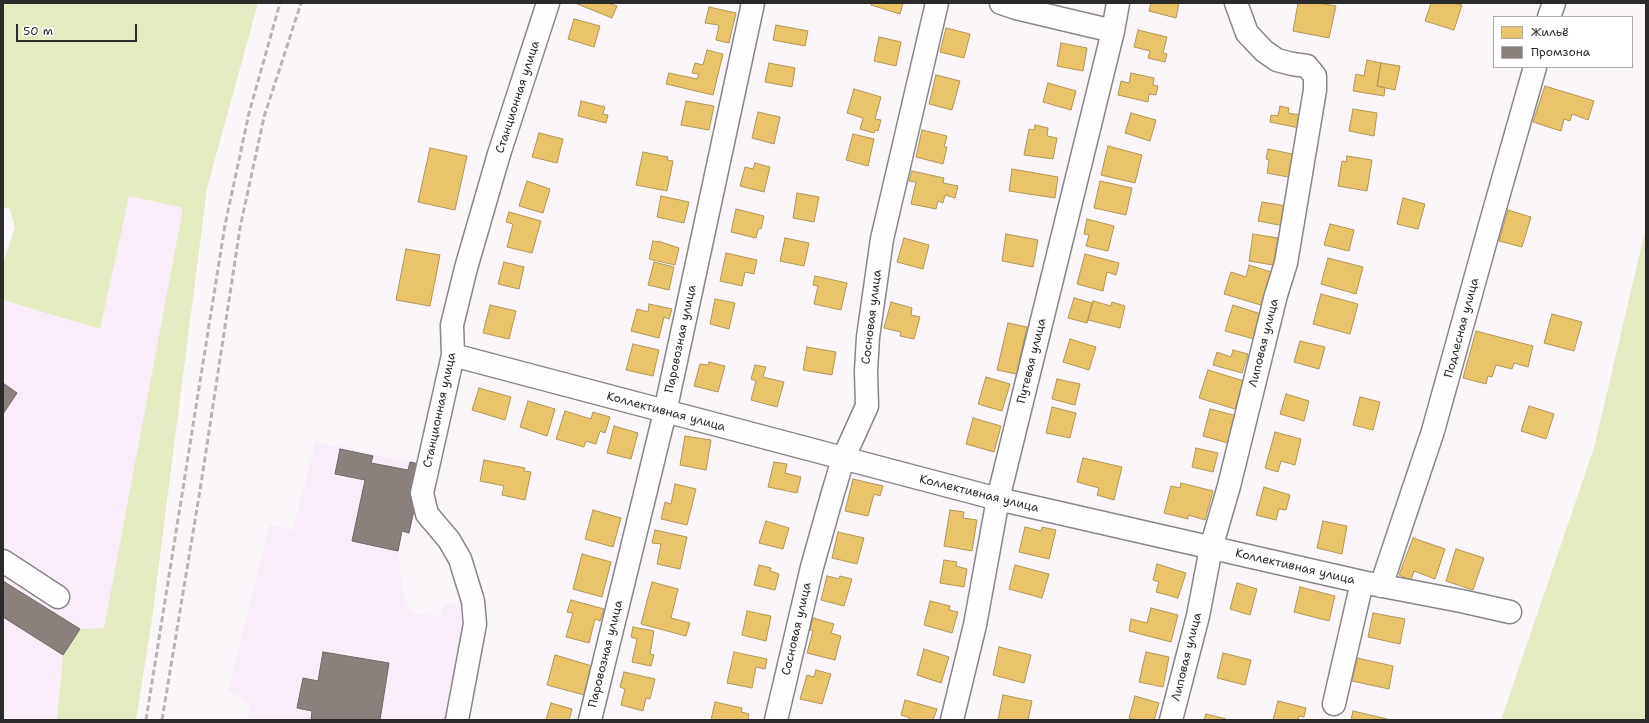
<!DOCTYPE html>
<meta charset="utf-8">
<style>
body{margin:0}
#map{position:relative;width:1649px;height:723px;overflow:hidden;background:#faf6fa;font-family:"Shantell Sans",sans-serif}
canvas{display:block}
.frame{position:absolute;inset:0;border:4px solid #2b2b2b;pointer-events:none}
.legend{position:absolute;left:1493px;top:16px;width:140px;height:52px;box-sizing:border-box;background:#fff;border:1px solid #aaa;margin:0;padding:5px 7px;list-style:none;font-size:12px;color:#2b2b2b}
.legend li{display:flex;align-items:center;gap:8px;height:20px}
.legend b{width:20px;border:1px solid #aaa}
.scale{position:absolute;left:16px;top:24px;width:121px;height:18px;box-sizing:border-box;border:2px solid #2b2b2b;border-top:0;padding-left:5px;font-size:12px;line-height:14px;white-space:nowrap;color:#2b2b2b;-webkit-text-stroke:3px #fff;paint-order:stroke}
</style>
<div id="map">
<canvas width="1649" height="723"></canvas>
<div class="frame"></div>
<ul class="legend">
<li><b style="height:11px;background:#e9c46a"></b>Жильё</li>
<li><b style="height:11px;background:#8a817c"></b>Промзона</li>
</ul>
<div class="scale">50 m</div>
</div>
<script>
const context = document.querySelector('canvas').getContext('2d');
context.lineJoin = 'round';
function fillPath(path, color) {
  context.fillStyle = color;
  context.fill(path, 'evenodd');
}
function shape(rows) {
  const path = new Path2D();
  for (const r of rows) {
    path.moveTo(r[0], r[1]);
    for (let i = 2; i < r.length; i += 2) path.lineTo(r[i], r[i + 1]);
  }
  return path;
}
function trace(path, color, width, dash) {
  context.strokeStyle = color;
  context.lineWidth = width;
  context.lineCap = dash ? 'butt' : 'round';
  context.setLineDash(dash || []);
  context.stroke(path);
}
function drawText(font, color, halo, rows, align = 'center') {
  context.font = font + ' "Shantell Sans",sans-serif';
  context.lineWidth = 4;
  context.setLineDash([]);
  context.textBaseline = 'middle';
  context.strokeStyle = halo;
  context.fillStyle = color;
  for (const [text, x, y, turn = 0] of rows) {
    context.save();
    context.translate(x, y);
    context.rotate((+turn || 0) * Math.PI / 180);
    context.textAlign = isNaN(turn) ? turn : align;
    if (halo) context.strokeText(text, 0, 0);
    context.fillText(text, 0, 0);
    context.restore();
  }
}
const built = shape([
 [129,196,183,208,104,628,63,655,57,720,3,720,3,300,100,329],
 [316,442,424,465,409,533,402,532,398,551,403,596,412,613,434,616,441,615,445,603,468,607,451,720,247,720,250,702,228,691,270,525,293,530]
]);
const green = shape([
 [3,3,258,3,207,188,151,626,136,720,57,720,63,655,80,629,104,628,183,208,129,196,100,329,3,300,3,263,15,228,10,209,3,207],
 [1646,227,1646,720,1501,720,1594,448]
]);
const homes = shape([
 [575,3,608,3,617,6,612,18,575,3],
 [871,3,903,3,900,14,871,5,871,3],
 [1151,3,1179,3,1176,18,1149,11,1151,3],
 [1298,3,1319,3,1336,6,1329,38,1293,31,1298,3],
 [1431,3,1454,3,1462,5,1454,30,1425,21,1431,3],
 [709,7,736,13,729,43,716,40,719,25,705,23,709,7],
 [574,19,600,26,594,47,568,39,574,19],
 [776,25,808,31,805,46,773,40,776,25],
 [946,28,970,34,964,58,940,52,946,28],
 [1138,30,1167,37,1163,53,1167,54,1165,62,1148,58,1150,51,1134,47,1138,30],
 [879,37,901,42,896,66,874,61,879,37],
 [1061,43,1087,48,1083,71,1057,66,1061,43],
 [707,50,723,54,713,95,666,84,669,73,697,79,699,74,692,73,695,63,703,65,707,50],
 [1367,60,1381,63,1377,86,1385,88,1384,96,1353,91,1356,74,1364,76,1367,60],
 [769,63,795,68,792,87,765,82,769,63],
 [1381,63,1400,66,1395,90,1377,86,1381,63],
 [1131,73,1154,78,1153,85,1158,86,1156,95,1149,94,1148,102,1118,95,1121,81,1129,83,1131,73],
 [936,75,960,81,952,110,929,104,936,75],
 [1048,83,1076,91,1071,110,1043,102,1048,83],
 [1545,86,1594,101,1588,120,1572,114,1570,121,1564,119,1561,131,1533,122,1545,86],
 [854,89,881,97,875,119,881,120,878,131,875,130,874,133,860,129,863,118,847,113,854,89],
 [581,101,605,107,603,114,608,115,606,123,578,116,581,101],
 [686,101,714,106,709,130,681,125,686,101],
 [1280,106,1289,108,1288,113,1306,116,1304,129,1270,122,1271,115,1278,116,1280,106],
 [1353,109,1377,113,1374,136,1349,131,1353,109],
 [758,112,780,117,774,144,752,138,758,112],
 [1131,113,1156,120,1150,141,1125,133,1131,113],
 [1035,125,1048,128,1047,136,1057,138,1053,159,1024,155,1029,129,1034,130,1035,125],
 [922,130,947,136,944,147,947,147,943,164,916,157,922,130],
 [539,133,563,139,557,163,532,157,539,133],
 [853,134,874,139,868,166,846,160,853,134],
 [1108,146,1142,155,1135,183,1101,175,1108,146],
 [430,148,467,156,455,210,418,202,430,148],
 [1268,149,1297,155,1293,178,1267,173,1269,160,1266,159,1268,149],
 [643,152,668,157,667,160,673,161,667,191,636,185,643,152],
 [1347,156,1372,160,1367,191,1338,186,1342,161,1346,162,1347,156],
 [755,163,770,167,764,192,740,186,745,167,753,169,755,163],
 [1012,169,1058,177,1055,198,1009,191,1012,169],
 [912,171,944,178,943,183,958,186,955,198,945,195,943,203,938,201,936,209,911,204,916,182,909,181,912,171],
 [527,181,550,189,543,213,519,206,527,181],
 [1100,181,1132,188,1126,215,1094,208,1100,181],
 [797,193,819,197,814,222,793,218,797,193],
 [661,196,689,202,684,223,657,217,661,196],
 [1403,198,1425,204,1418,229,1397,224,1403,198],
 [1262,202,1287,206,1284,226,1258,221,1262,202],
 [736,209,764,216,761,229,758,229,756,238,731,232,736,209],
 [1508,210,1531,217,1522,247,1499,241,1508,210],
 [509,212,541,221,532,253,507,247,513,224,506,222,509,212],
 [1087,219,1114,226,1108,251,1086,246,1089,235,1084,234,1087,219],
 [1330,224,1354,230,1349,251,1324,245,1330,224],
 [1006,234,1038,240,1033,267,1002,261,1006,234],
 [1253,234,1278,238,1273,265,1249,261,1253,234],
 [785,238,809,243,804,266,780,261,785,238],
 [904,238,929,245,923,269,897,262,904,238],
 [653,241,658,242,658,241,679,248,675,265,649,259,653,241],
 [406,249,440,255,430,306,396,300,406,249],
 [726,253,757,260,754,274,745,272,742,286,720,281,726,253],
 [1085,254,1119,263,1116,275,1107,272,1103,291,1077,284,1085,254],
 [1328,258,1363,267,1356,294,1321,284,1328,258],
 [504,262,524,267,519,289,498,284,504,262],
 [654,262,674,267,669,290,648,285,654,262],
 [1249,265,1271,272,1261,305,1224,294,1231,272,1246,277,1249,265],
 [815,276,847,283,841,310,814,304,818,286,813,285,815,276],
 [1321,294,1358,304,1350,334,1313,324,1321,294],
 [1074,298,1092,303,1087,323,1068,318,1074,298],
 [715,299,735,303,729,329,710,324,715,299],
 [1093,301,1111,306,1112,302,1125,306,1120,328,1088,320,1093,301],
 [891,302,912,308,911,315,920,317,914,339,900,336,901,332,884,328,891,302],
 [649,304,672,309,669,319,664,317,659,338,631,331,637,309,648,312,649,304],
 [490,305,516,311,509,339,483,333,490,305],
 [1233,305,1261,314,1254,339,1225,331,1233,305],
 [1552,314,1582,322,1574,351,1544,343,1552,314],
 [1008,323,1027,327,1019,363,1023,364,1021,375,997,370,1008,323],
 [1476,331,1533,346,1528,367,1514,363,1512,369,1496,365,1492,377,1488,376,1486,384,1463,378,1476,331],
 [1070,339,1096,347,1089,370,1063,362,1070,339],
 [1300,341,1325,347,1319,369,1294,362,1300,341],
 [633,344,659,350,653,376,626,370,633,344],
 [807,347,836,352,832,375,803,370,807,347],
 [1233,350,1248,354,1242,373,1213,365,1217,352,1231,357,1233,350],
 [709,362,725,366,718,392,694,386,700,364,708,365,709,362],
 [755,365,766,367,763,377,784,382,777,407,751,400,756,381,751,379,755,365],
 [1208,370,1244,381,1235,409,1199,398,1208,370],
 [986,377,1010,384,1002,411,978,404,986,377],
 [1057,379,1080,384,1075,405,1052,399,1057,379],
 [479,388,511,397,505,420,472,410,479,388],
 [1286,394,1309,401,1304,421,1280,414,1286,394],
 [1360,397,1380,402,1373,430,1353,425,1360,397],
 [528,401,555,409,547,436,520,427,528,401],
 [1529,406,1554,414,1546,439,1521,431,1529,406],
 [1052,407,1076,413,1070,438,1046,433,1052,407],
 [1210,409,1241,417,1231,432,1228,443,1203,436,1210,409],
 [565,411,591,419,593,412,610,417,605,433,600,431,596,444,586,441,584,447,556,439,565,411],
 [973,418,1001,426,994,452,966,444,973,418],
 [614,426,638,433,631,459,607,453,614,426],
 [1275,432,1301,439,1295,465,1281,461,1278,472,1265,468,1275,432],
 [685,436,711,440,706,470,680,465,685,436],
 [1196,448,1218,453,1213,472,1192,467,1196,448],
 [1083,458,1122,467,1114,500,1097,495,1099,488,1077,482,1083,458],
 [484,460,525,468,524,471,531,472,525,500,502,495,504,486,480,481,484,460],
 [774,462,787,464,785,473,801,477,797,493,768,487,774,462],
 [853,479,883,486,880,496,874,494,868,516,845,511,853,479],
 [1181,483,1213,491,1205,520,1188,515,1188,519,1164,513,1171,486,1180,488,1181,483],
 [675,484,696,489,687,525,661,519,665,502,671,504,675,484],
 [1264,487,1290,495,1286,510,1279,509,1276,520,1256,515,1264,487],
 [593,510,621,518,613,547,585,539,593,510],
 [950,510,964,512,963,518,977,520,972,551,944,546,950,510],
 [766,521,789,528,783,549,759,543,766,521],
 [1323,521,1347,526,1342,554,1317,548,1323,521],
 [1025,527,1041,531,1042,527,1056,530,1049,559,1019,552,1025,527],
 [655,530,687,537,680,569,657,564,661,544,652,543,655,530],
 [838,532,864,538,857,564,832,558,838,532],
 [1413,538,1445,549,1435,579,1414,571,1411,580,1399,575,1413,538],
 [1456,549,1484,558,1473,590,1446,581,1456,549],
 [582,554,611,562,602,597,573,589,582,554],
 [944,560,957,562,956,566,967,569,964,587,940,583,944,560],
 [1157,564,1186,573,1178,598,1156,592,1159,582,1153,580,1157,564],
 [759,565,771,568,770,571,779,574,775,590,754,585,759,565],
 [1015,565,1049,574,1042,598,1009,589,1015,565],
 [827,576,839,579,840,576,852,579,844,606,821,600,827,576],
 [652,582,678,589,671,618,690,623,686,636,641,624,652,582],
 [1237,583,1257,589,1250,615,1230,609,1237,583],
 [1300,587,1335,596,1329,621,1294,612,1300,587],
 [571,600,604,609,600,621,595,619,589,643,566,637,573,613,567,612,571,600],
 [930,601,950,606,949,610,958,612,952,633,924,625,930,601],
 [1151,608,1178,615,1171,642,1129,631,1131,619,1147,623,1151,608],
 [747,611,771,616,766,641,742,635,747,611],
 [1373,613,1405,619,1400,644,1368,637,1373,613],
 [813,618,834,624,831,633,841,636,835,660,807,653,813,631,810,630,813,618],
 [633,627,654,631,650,654,654,655,651,666,632,662,637,639,631,637,633,627],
 [999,647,1031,655,1024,683,993,675,999,647],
 [924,649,949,657,941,683,917,675,924,649],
 [734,652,767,659,765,669,756,667,752,688,727,683,734,652],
 [1146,652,1169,657,1163,687,1139,682,1146,652],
 [1223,653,1251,660,1245,685,1217,678,1223,653],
 [555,655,592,666,584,695,547,685,555,655],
 [1357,658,1393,666,1389,689,1352,681,1357,658],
 [816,670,831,674,822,704,800,699,807,675,814,677,816,670],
 [624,672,655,679,650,699,646,698,643,711,621,705,625,689,620,687,624,672],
 [1003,695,1032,701,1028,720,998,720,1003,695],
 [1135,696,1159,703,1154,720,1136,720,1129,718,1135,696],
 [905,700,937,709,933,720,909,720,910,718,901,715,905,700],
 [1278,701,1306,708,1304,717,1299,716,1298,720,1273,720,1278,701],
 [715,702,742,708,741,712,749,714,748,720,711,720,715,702],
 [551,703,572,709,569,720,546,720,551,703],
 [1353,711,1387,719,1386,720,1351,720,1353,711],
 [1206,714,1226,719,1225,720,1204,720,1206,714]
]);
const industry = shape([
 [3,383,17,393,3,414,3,383],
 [340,449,373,456,371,463,408,470,410,462,424,465,409,533,402,531,398,551,352,541,365,480,335,474,340,449],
 [3,581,80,629,63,655,3,617,3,581],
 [323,652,389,663,380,720,311,720,312,711,297,708,303,678,318,681,323,652]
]);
const minor = shape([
 [1001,3,1016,8,1113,31],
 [1549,17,1554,3],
 [453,355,998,499,1362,582,1461,601,1510,612],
 [3,561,58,597],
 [1381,586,1433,431,1492,218,1535,67],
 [1334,704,1362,582],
 [457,720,475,624,473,601,460,559,449,540,427,514,422,493,453,355,452,325,466,268,499,154,548,3],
 [590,720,665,412,753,3],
 [776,720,812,567,832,496,843,459,867,406,866,371,868,337,882,239,937,3],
 [952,720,975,625,998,499,1113,31,1118,3],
 [1171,720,1198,616,1211,548,1229,486,1276,295,1286,263,1315,90,1315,76,1307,66,1292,64,1277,60,1264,51,1247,33,1236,3]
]);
const rail = shape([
 [146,720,225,225,249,113,280,3],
 [162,720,201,484,240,228,264,117,301,3]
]);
const streetNames = [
 ["Станционная улица",518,97,-72],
 ["Сосновая улица",872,317,-83],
 ["Подлесная улица",1462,328,-75],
 ["Паровозная улица",681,339,-78],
 ["Липовая улица",1264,343,-76],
 ["Путевая улица",1032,361,-76],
 ["Станционная улица",440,410,-78],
 ["Коллективная улица",666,412,15],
 ["Коллективная улица",979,494,14],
 ["Коллективная улица",1295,567,13],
 ["Сосновая улица",797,629,-77],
 ["Паровозная улица",606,654,-76],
 ["Липовая улица",1187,657,-76]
];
fillPath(built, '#f8edf9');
fillPath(green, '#e4eac2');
fillPath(homes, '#e9c46a');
trace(homes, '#b09657', 1);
fillPath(industry, '#8a817c');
trace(industry, '#6e6764', 1);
trace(minor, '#888688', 25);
trace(minor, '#fefefe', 22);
trace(rail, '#b6b5b6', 3, [6, 3]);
drawText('12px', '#2b2b2b', '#fff', streetNames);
</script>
